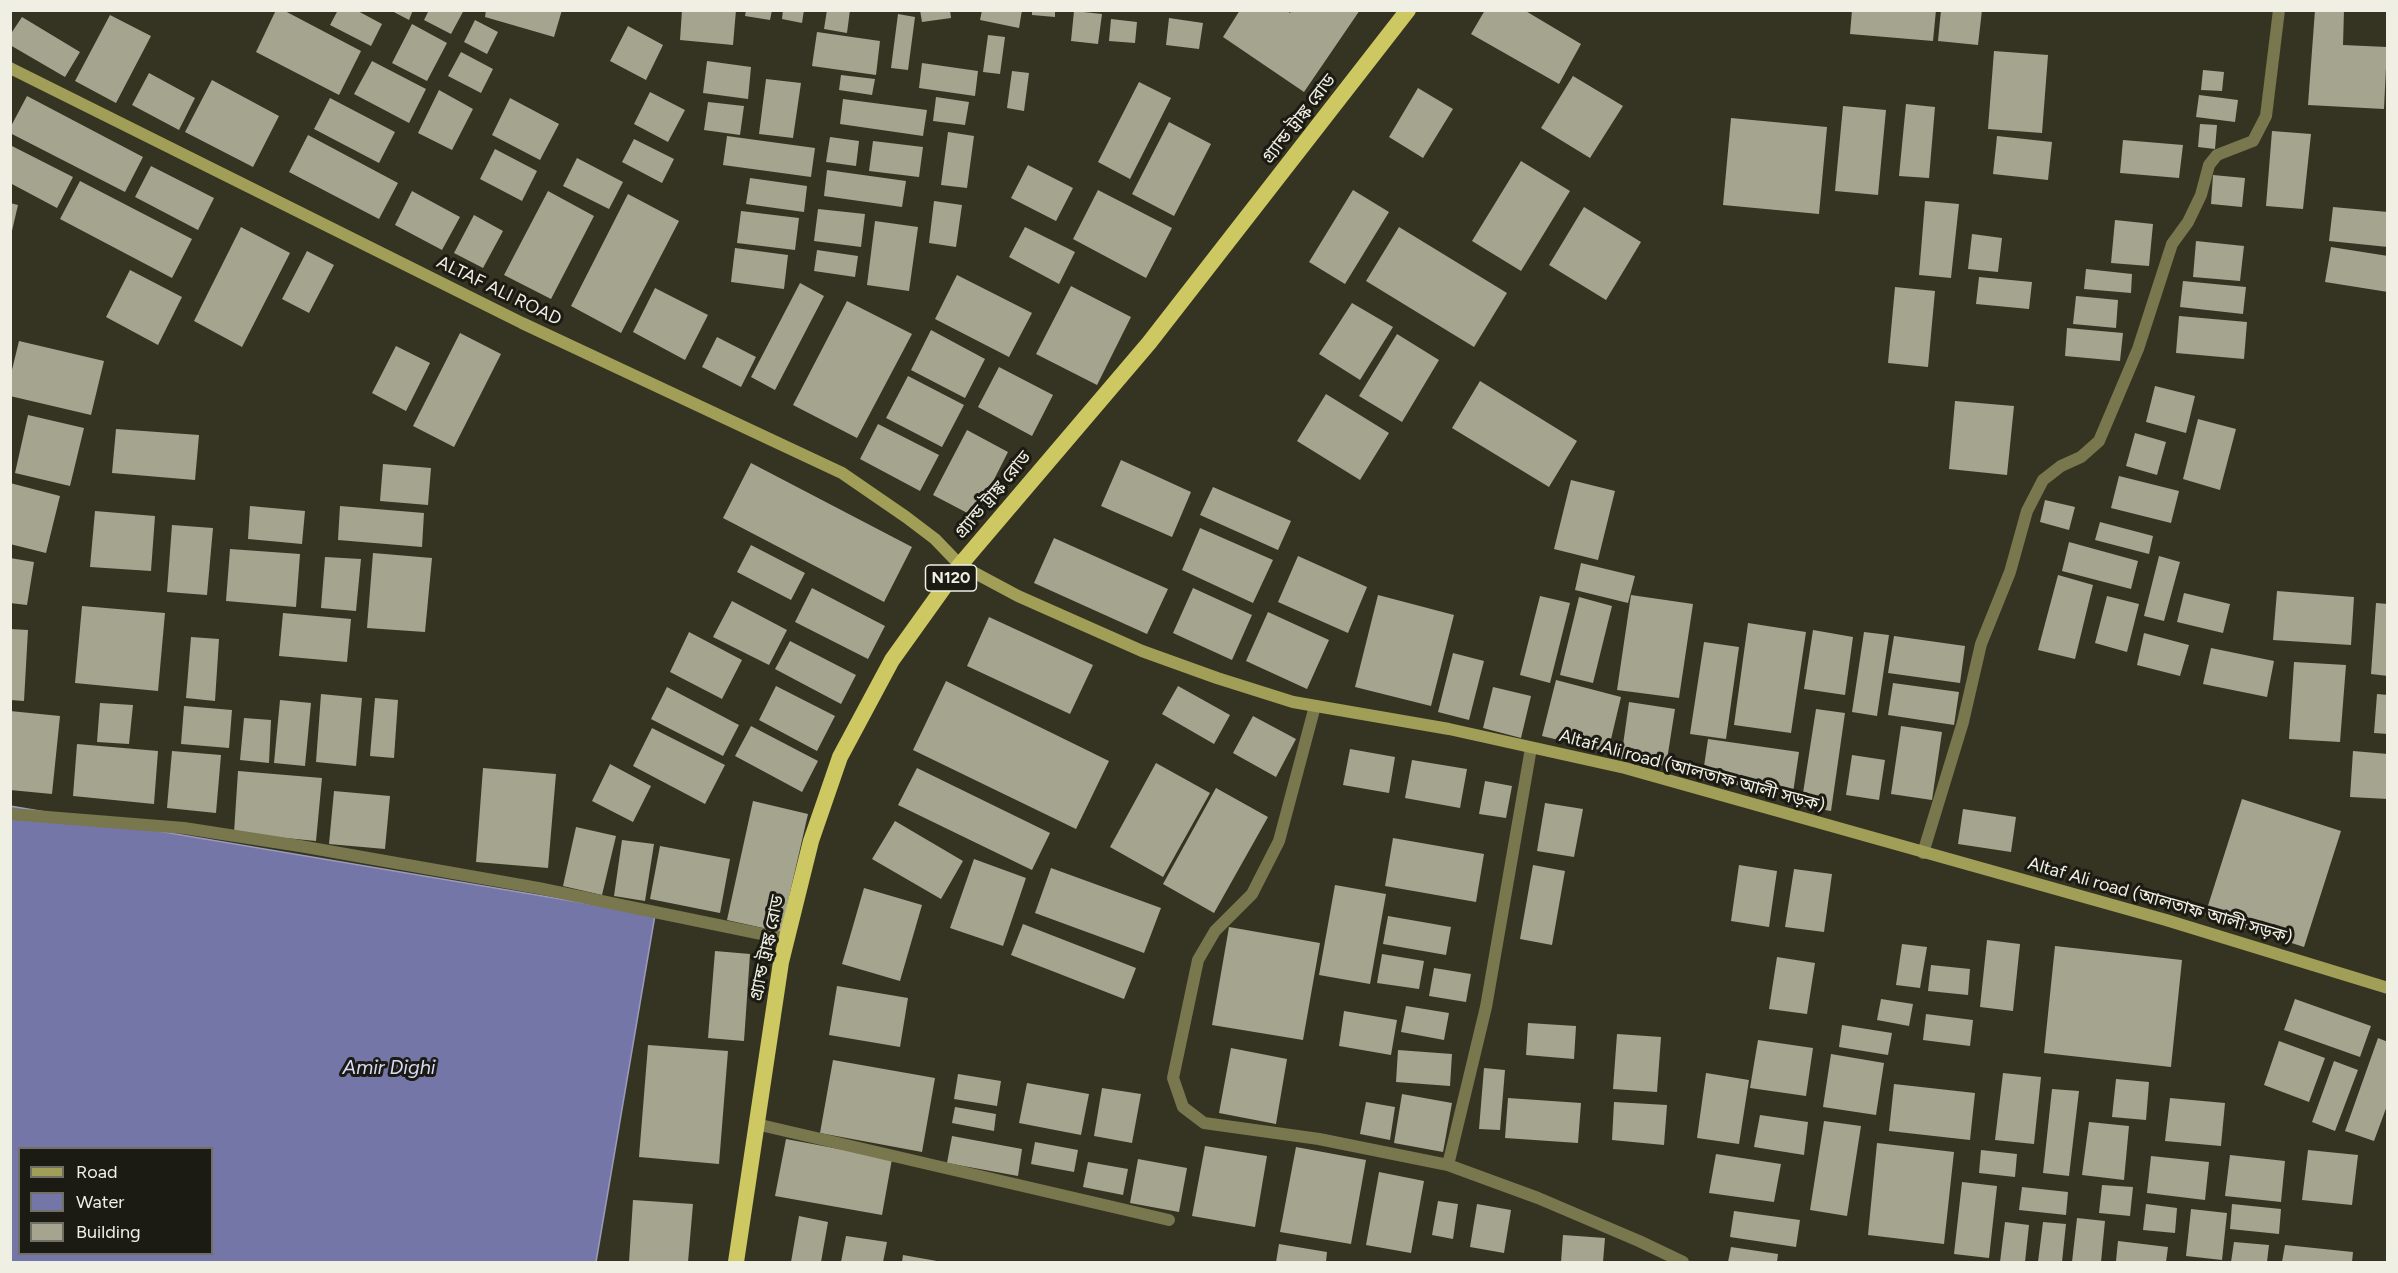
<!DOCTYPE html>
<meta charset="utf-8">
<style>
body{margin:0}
#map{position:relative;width:2398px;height:1273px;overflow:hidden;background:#353422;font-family:Figtree,sans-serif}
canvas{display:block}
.frame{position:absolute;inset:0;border:12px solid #efefe4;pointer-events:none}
.legend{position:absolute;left:18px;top:1147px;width:195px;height:108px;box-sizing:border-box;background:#1b1b13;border:2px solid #707067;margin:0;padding:8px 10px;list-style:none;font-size:18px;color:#efefe4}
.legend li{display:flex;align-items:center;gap:12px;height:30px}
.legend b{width:30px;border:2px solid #707067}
</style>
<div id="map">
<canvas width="2398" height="1273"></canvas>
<div class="frame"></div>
<ul class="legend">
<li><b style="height:8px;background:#a19e57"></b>Road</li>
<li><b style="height:16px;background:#7576a8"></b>Water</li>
<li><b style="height:16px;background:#a5a48e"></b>Building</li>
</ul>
</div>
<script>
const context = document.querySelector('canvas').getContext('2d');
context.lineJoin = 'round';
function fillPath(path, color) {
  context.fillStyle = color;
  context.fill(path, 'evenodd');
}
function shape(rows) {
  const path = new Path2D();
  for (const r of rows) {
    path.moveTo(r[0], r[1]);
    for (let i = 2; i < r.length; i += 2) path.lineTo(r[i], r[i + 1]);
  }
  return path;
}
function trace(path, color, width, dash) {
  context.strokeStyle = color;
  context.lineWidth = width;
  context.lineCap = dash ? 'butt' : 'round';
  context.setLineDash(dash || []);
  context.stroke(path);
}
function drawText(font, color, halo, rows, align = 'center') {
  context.font = font + ' Figtree,"Noto Sans Bengali",sans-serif';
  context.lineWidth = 6;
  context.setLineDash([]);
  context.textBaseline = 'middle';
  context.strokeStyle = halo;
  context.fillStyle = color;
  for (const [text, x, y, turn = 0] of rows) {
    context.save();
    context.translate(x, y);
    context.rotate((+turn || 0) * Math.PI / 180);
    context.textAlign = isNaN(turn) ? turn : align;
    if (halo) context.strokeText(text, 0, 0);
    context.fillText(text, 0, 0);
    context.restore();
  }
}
const water = shape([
 [10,806,655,915,596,1262,11,1262,10,806],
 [20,1148,212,1148,212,1254,20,1254,20,1148]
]);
const building = shape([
 [276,10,283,10,361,51,339,95,256,52],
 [338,10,356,10,382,24,371,46,330,25],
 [390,10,413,10,409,20],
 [429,10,464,10,451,34,424,20],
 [486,10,562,10,554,37,485,17],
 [682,10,736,10,733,45,680,40],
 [746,10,772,10,770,20,745,16],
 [783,10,804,10,802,23,782,19],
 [827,10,850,10,847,33,824,29],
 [920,10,950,10,951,18,922,22],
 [982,10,1022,10,1019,28,980,20],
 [1032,10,1055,10,1055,17,1032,15],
 [1240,10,1287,10,1290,13,1292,10,1360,10,1304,92,1223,37],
 [1485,10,1524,10,1581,44,1559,84,1471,34],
 [1852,10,1936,10,1933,41,1850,34],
 [1941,10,1982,10,1978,45,1938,41],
 [2315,10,2344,10,2343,45,2387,47,2384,109,2308,105],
 [1074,11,1102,14,1098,44,1071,41],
 [898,14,915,17,908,70,891,68],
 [110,15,151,36,116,103,75,81],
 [22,17,80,52,65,77,10,45,10,35],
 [1169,18,1203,23,1199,49,1166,45],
 [1111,19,1137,22,1135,43,1109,41],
 [475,20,498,32,487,54,464,42],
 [412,24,447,43,427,81,392,63],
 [628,26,663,45,646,80,610,61],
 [817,32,880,41,876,75,812,66],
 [988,35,1005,37,1000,74,983,72],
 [1994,51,2048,55,2042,133,1988,129],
 [461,52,493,69,481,93,448,76],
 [372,61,426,89,409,123,354,94],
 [707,61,751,67,748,99,703,93],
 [922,63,978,71,975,96,919,88],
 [2203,70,2224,72,2222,91,2201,90],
 [1012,71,1029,73,1024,111,1007,108],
 [149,73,195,98,179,130,132,105],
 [841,75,875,79,872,95,839,90],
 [1573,76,1623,106,1590,158,1541,128],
 [766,79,801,83,793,138,759,134],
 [212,80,279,116,253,167,185,132],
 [1139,82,1171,98,1130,179,1098,162],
 [1418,88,1453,109,1423,158,1389,137],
 [439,90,473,109,452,150,418,133],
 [650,92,685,110,668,142,634,124],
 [2199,95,2238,100,2235,122,2196,117],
 [27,96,143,157,125,192,10,133,10,128],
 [936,97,969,102,965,125,933,121],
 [330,98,395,132,379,163,314,129],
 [510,98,559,124,540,160,492,135],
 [843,99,927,110,923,136,840,124],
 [708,102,744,106,740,135,704,130],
 [1906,104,1935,107,1929,178,1899,176],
 [1843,106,1886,110,1878,195,1835,191],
 [1731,118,1827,127,1819,214,1723,205],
 [1169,122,1211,144,1174,216,1132,194],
 [2200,124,2217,125,2215,149,2198,147],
 [2272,131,2311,134,2303,209,2266,206],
 [948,132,974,136,967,188,941,185],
 [308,135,398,183,379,219,289,172],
 [727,136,815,148,811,177,723,165],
 [1997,136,2052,142,2048,180,1993,174],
 [830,137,859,141,856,166,826,162],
 [634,139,674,159,662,183,622,162],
 [2123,140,2183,145,2179,178,2120,173],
 [873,141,923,147,919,177,869,171],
 [10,145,73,177,57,208,10,183],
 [495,149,537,171,522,201,480,179],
 [577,158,623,182,609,209,563,186],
 [1521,161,1570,191,1521,271,1472,241],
 [1028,165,1073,188,1056,221,1011,198],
 [151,166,214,198,198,230,135,197],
 [827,170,906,181,902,207,824,196],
 [2213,175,2245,178,2242,207,2211,204],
 [750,178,807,186,804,212,746,204],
 [80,181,192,239,172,278,60,219],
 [1098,190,1172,228,1146,278,1073,239],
 [1353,190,1389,212,1345,284,1309,262],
 [412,191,460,217,442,250,395,225],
 [548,191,594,216,551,299,504,275],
 [628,194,679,221,621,333,571,306],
 [934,201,962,205,956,247,929,243],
 [1925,201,1959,204,1951,278,1919,275],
 [10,203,18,205,11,235,10,235],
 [1584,207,1641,242,1606,300,1549,265],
 [2333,207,2388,212,2388,247,2329,241],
 [818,209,865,214,861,247,814,241],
 [741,211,799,218,795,250,737,243],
 [474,215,503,231,483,268,454,253],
 [2115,220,2153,224,2149,266,2111,263],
 [875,221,918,227,909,291,867,285],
 [241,227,290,253,242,347,194,321],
 [1025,227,1075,252,1059,284,1009,257],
 [1399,227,1507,293,1474,347,1366,281],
 [1972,234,2002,238,1998,272,1968,269],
 [2196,241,2244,246,2240,281,2193,277],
 [2331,247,2388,256,2388,292,2325,282],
 [735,248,788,255,784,289,731,282],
 [817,250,858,256,855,277,814,271],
 [307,251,334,265,309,313,282,299],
 [2086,269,2132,274,2131,293,2084,289],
 [130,270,182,297,158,345,106,317],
 [957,275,1032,313,1009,357,935,319],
 [1979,277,2032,282,2029,309,1976,304],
 [2183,281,2246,287,2243,314,2180,307],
 [800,283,824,296,775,390,751,377],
 [1071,286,1131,317,1097,385,1036,354],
 [1895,287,1935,291,1928,367,1888,363],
 [655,288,708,315,685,360,633,332],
 [2076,296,2118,300,2116,328,2073,324],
 [847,301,912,334,857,438,793,405],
 [1352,303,1393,327,1360,380,1319,354],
 [2179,316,2247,322,2244,359,2176,353],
 [2067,328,2123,333,2120,361,2065,356],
 [931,330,985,359,965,398,911,370],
 [460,333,501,354,454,447,413,426],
 [1397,334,1439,360,1402,422,1359,396],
 [717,337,756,357,741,387,702,367],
 [19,341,104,361,91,415,10,396,10,378],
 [396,346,430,363,406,411,372,393],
 [999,367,1053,395,1032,436,978,407],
 [908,376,964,405,942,447,886,418],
 [1480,381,1577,441,1549,487,1452,428],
 [2155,386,2195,396,2186,433,2146,422],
 [1326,394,1389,433,1360,480,1297,441],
 [1955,401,2014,406,2007,475,1949,469],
 [28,415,84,428,70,486,15,473],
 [2198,419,2236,429,2220,490,2183,479],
 [878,424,939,455,920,491,860,459],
 [116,429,199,435,195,480,112,473],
 [967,430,1008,452,975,517,933,495],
 [2135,433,2166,442,2157,475,2126,466],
 [1121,460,1191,492,1172,537,1101,506],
 [751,463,912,547,884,602,723,518],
 [383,464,431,468,428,505,380,501],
 [2119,476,2179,491,2171,523,2111,508],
 [1571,480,1615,491,1598,560,1554,549],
 [10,483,60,496,46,553,10,544],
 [1213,487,1291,521,1278,550,1200,515],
 [2045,500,2075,507,2069,530,2040,522],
 [250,506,305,511,302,544,248,539],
 [340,506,424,513,422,547,338,540],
 [95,511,155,516,151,571,90,567],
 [2100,522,2153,536,2149,554,2095,540],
 [172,525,213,528,207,595,167,592],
 [1200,528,1273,560,1253,603,1182,570],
 [1054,538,1168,589,1147,634,1034,583],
 [2069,542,2138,561,2131,589,2062,571],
 [751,545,805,573,791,600,737,572],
 [230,549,300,554,296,607,226,601],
 [373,553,432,558,425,632,367,628],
 [1298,556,1367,587,1348,633,1278,602],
 [2159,556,2180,562,2164,621,2144,616],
 [325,557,361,559,356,611,321,608],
 [10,558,34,562,27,605,10,603],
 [1581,563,1635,576,1628,603,1575,590],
 [2058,575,2093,585,2075,659,2038,650],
 [812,588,885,626,868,659,795,622],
 [1193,588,1252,615,1232,660,1173,633],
 [2277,591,2354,597,2351,645,2273,640],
 [2184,593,2230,604,2223,633,2177,622],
 [1378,595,1454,615,1431,706,1355,687],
 [1631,595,1693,604,1679,698,1617,690],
 [1540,596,1570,603,1550,683,1520,675],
 [2107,596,2139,604,2127,652,2095,643],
 [1579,597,1612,606,1593,683,1560,675],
 [732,601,787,630,769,665,713,637],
 [2376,603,2388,604,2388,676,2371,674],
 [82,606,165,613,158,691,75,683],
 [1268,612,1329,640,1307,689,1246,661],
 [283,613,351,619,347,662,279,656],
 [989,617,1093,665,1070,714,967,666],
 [1748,623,1806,632,1791,733,1734,725],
 [10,629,28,630,24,701,10,700],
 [1813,630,1853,637,1845,695,1804,689],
 [689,632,742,660,722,699,670,672],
 [1864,632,1889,635,1877,716,1852,712],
 [2144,633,2189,645,2180,676,2137,665],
 [1894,636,1965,646,1960,683,1888,673],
 [191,637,219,639,215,701,186,698],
 [790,641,856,675,841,704,775,669],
 [1704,642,1739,647,1726,739,1690,734],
 [2211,648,2274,661,2267,697,2203,684],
 [1453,653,1484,661,1469,720,1438,712],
 [2294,662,2346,665,2340,742,2289,739],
 [1556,680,1621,697,1608,752,1542,736],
 [946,681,1109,761,1076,829,913,750],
 [1893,683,1959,692,1954,725,1888,715],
 [776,686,835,716,817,751,759,720],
 [1178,686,1230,715,1214,744,1162,714],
 [667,687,739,725,723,756,651,719],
 [1493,687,1531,696,1521,738,1483,728],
 [321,694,362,698,356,766,316,762],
 [2377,694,2388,695,2388,734,2374,733],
 [375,698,398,700,394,758,370,756],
 [280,700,311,703,305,766,274,763],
 [1629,702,1675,709,1666,766,1621,759],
 [100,703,133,705,129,744,97,742],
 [184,706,232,710,229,748,181,744],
 [1816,709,1845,713,1831,811,1801,806],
 [10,711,60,716,52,794,10,790],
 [1253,716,1296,739,1276,777,1233,753],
 [244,718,271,720,269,763,240,760],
 [751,726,818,761,802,792,735,756],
 [1901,726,1942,732,1932,800,1891,794],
 [652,728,725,765,705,804,633,766],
 [1708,739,1799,752,1793,793,1702,780],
 [77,744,158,751,154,804,73,796],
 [1350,749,1395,757,1389,793,1343,785],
 [172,751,221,755,216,813,167,808],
 [2353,751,2388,754,2388,799,2350,797],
 [1852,755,1885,760,1879,800,1846,795],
 [1412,760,1467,769,1460,808,1405,798],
 [1156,763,1210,793,1163,877,1110,847],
 [610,764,651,786,633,822,592,801],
 [483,768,556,774,548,868,476,862],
 [917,768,1050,833,1032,870,898,805],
 [238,771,322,778,316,841,234,833],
 [1485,781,1512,786,1506,818,1479,814],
 [1216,788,1268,817,1214,913,1163,884],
 [334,791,390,796,385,849,329,844],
 [2242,799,2341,831,2304,947,2205,915],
 [753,801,808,814,781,932,727,920],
 [1545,803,1583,809,1574,857,1537,851],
 [1963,809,2016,817,2011,852,1958,844],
 [895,821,963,861,941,899,872,859],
 [576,827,616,836,602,895,563,886],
 [1393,838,1484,854,1476,902,1385,886],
 [622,840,654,844,645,901,614,896],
 [660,846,730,859,720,913,650,899],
 [974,859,1026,878,1003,946,950,928],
 [1533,865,1565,871,1552,945,1520,939],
 [1739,865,1777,871,1769,927,1731,921],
 [1051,868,1161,908,1144,953,1035,913],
 [1794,869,1832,874,1824,932,1785,927],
 [1335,885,1386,894,1370,984,1319,975],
 [864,888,922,905,900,981,842,964],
 [1388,916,1451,927,1446,955,1383,944],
 [1023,924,1136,968,1124,999,1011,955],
 [1229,927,1320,943,1303,1040,1212,1025],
 [1987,940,2020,944,2013,1011,1980,1007],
 [1902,944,1927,947,1920,988,1896,985],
 [2055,946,2182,960,2171,1067,2044,1053],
 [715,951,750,954,744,1041,708,1038],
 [1382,954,1424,961,1419,989,1377,983],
 [1777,957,1815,963,1807,1014,1769,1009],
 [1931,965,1970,969,1968,995,1928,991],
 [1434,968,1471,974,1466,1002,1429,996],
 [837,986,908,998,900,1047,829,1035],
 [1881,999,1913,1004,1909,1026,1877,1020],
 [2295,999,2371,1026,2360,1057,2284,1030],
 [1406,1006,1449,1013,1444,1040,1401,1032],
 [1344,1011,1397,1020,1391,1055,1339,1046],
 [1926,1014,1973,1020,1970,1046,1923,1040],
 [1528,1023,1576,1026,1574,1059,1526,1055],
 [1842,1025,1892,1033,1888,1055,1839,1047],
 [1617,1034,1661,1037,1657,1092,1613,1089],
 [2378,1038,2388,1042,2388,1103,2374,1141,2345,1131],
 [1758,1040,1813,1048,1806,1096,1750,1088],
 [2279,1041,2325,1058,2309,1102,2264,1085],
 [648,1045,728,1051,719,1164,639,1157],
 [1231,1048,1287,1059,1276,1124,1219,1113],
 [1398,1050,1452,1054,1450,1086,1396,1082],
 [1831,1054,1884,1063,1876,1115,1823,1107],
 [833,1060,935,1078,922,1152,820,1133],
 [2334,1061,2358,1070,2335,1131,2312,1122],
 [1484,1068,1505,1070,1500,1130,1479,1129],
 [1706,1073,1749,1080,1739,1144,1697,1138],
 [2003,1073,2041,1077,2034,1144,1995,1140],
 [958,1074,1001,1081,997,1106,954,1099],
 [2116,1079,2149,1082,2146,1120,2112,1117],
 [1027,1083,1089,1094,1081,1135,1019,1123],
 [1894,1084,1975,1093,1970,1140,1889,1131],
 [1102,1088,1141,1094,1132,1143,1094,1136],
 [2052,1089,2079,1091,2069,1176,2043,1173],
 [1402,1094,1452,1103,1443,1152,1394,1143],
 [1508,1098,1581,1103,1578,1143,1505,1138],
 [2170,1098,2225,1103,2221,1146,2165,1141],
 [1366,1102,1395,1107,1390,1140,1360,1134],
 [1614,1102,1667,1105,1664,1145,1612,1140],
 [955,1107,996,1114,994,1131,952,1123],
 [1760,1115,1808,1122,1804,1155,1754,1147],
 [1824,1121,1861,1126,1847,1216,1810,1210],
 [2089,1122,2129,1126,2124,1180,2082,1175],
 [952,1136,1022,1149,1018,1176,947,1163],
 [786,1139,892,1159,882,1215,775,1196],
 [1035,1142,1078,1150,1074,1172,1031,1164],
 [1877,1143,1954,1152,1944,1244,1868,1235],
 [1205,1146,1267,1156,1255,1227,1192,1216],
 [1296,1147,1366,1160,1351,1244,1280,1232],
 [1981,1150,2017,1154,2015,1177,1979,1173],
 [2308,1150,2358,1155,2352,1205,2302,1200],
 [1716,1154,1781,1164,1774,1202,1709,1193],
 [2230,1155,2285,1161,2281,1202,2225,1196],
 [2151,1156,2209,1162,2205,1200,2147,1193],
 [1138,1159,1187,1168,1179,1212,1130,1203],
 [1088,1162,1128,1169,1123,1195,1083,1187],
 [1379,1172,1424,1181,1411,1253,1366,1245],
 [1962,1182,1997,1186,1989,1258,1954,1254],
 [2102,1185,2133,1187,2130,1216,2099,1213],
 [2022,1187,2068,1192,2066,1215,2019,1210],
 [633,1200,693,1204,688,1262,629,1262],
 [1438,1201,1458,1204,1453,1239,1432,1235],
 [1477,1204,1511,1210,1504,1253,1470,1247],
 [2146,1204,2177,1208,2175,1233,2143,1230],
 [2232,1204,2281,1209,2279,1234,2230,1229],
 [2191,1209,2227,1213,2222,1260,2186,1256],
 [1734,1211,1800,1220,1796,1247,1730,1237],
 [799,1216,828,1222,821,1262,791,1262],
 [2077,1218,2105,1221,2101,1262,2072,1262],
 [2005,1222,2029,1225,2025,1262,2000,1262],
 [2043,1222,2066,1224,2062,1262,2038,1262],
 [1563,1235,1605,1238,1603,1262,1561,1262],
 [846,1236,887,1242,883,1262,841,1262],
 [2118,1241,2168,1247,2166,1262,2116,1261],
 [2234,1242,2269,1245,2267,1262,2231,1262],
 [1279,1244,1327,1252,1326,1262,1276,1262],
 [2285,1245,2353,1252,2352,1262,2282,1262],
 [1731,1247,1778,1254,1777,1262,1728,1262],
 [903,1255,937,1261,937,1262,902,1262]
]);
const minor = shape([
 [1315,706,1279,841,1252,894,1215,931,1198,960,1173,1078,1183,1107,1204,1123,1319,1139,1448,1165,1538,1198,1639,1241,1683,1262],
 [10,814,184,828,300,846,538,888,786,939],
 [1923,853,1963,722,1981,644,2010,572,2027,511,2043,480,2061,466,2081,457,2099,441,2138,349,2172,244,2188,222,2201,195,2209,165,2217,155,2253,141,2266,116,2279,10],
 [756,1124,1169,1220],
 [1448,1165,1486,1007,1531,748]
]);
const secondary = shape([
 [10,68,522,323,842,473,906,517,935,539,960,565,1018,596,1142,651,1217,678,1293,702,1449,729,1625,768,2166,920,2388,988]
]);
const trunk = shape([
 [736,1262,781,962,811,841,840,757,892,660,960,565,1149,343,1408,10]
]);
const shields = [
 [951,578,51]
];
const shieldNames = [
 ["N120",951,578]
];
const streetNames = [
 ["গ্র্যান্ড ট্রাঙ্ক রোড",1299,119,-52],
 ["ALTAF ALI ROAD",499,291,26],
 ["গ্র্যান্ড ট্রাঙ্ক রোড",993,495,-50],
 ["Altaf Ali road (আলতাফ আলী সড়ক)",1692,771,15],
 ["Altaf Ali road (আলতাফ আলী সড়ক)",2160,901,16],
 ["গ্র্যান্ড ট্রাঙ্ক রোড",767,948,-78]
];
const waterNames = [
 ["Amir Dighi",389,1068]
];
fillPath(water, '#7576a8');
trace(water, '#9a9aba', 1.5);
fillPath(building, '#a5a48e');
trace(minor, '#79774d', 12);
trace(secondary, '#a19e57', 12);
trace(trunk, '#cdc861', 16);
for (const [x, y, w] of shields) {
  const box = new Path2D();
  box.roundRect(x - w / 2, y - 13, w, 26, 4.5);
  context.fillStyle = '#1b1b13';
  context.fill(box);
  trace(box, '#efefe4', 1.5);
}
drawText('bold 16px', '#efefe4', null, shieldNames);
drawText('18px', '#efefe4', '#1b1b13', streetNames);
drawText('italic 20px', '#d8daf9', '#1b1b13', waterNames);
</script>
